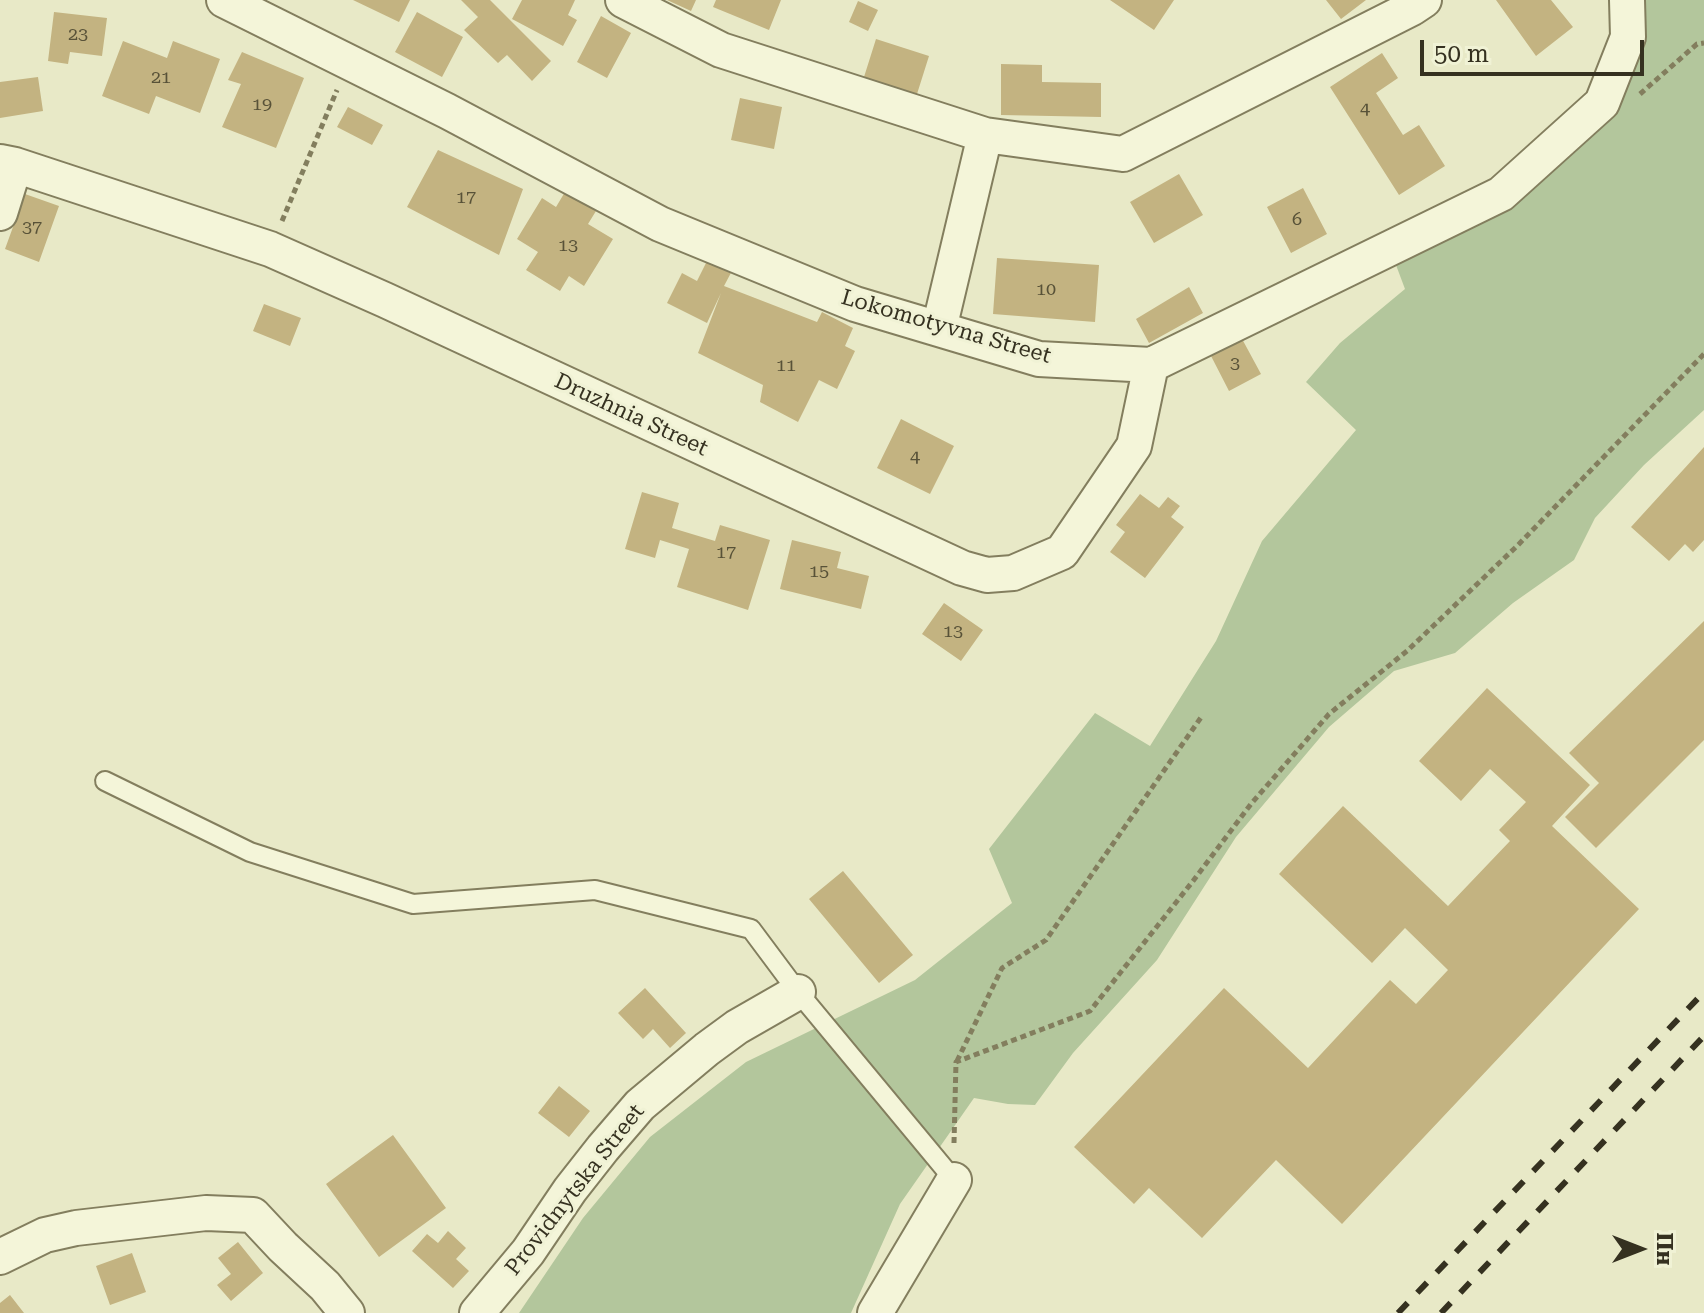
<!DOCTYPE html>
<meta charset="utf-8">
<style>
body{margin:0}
#map{position:relative;width:1704px;height:1313px;overflow:hidden;background:#e8e9c7;font-family:"Roboto Serif",serif}
canvas{display:block}
.north{position:absolute;left:1600px;top:1209px;width:80px;height:80px;-webkit-text-stroke:6px #f0f2d5;paint-order:stroke;rotate:90deg;font-size:22px;font-weight:700;line-height:32px;text-align:center;color:#353120}
.north::after{content:'';display:block;margin:auto;width:28px;height:36px;background:#353120;clip-path:polygon(50% 0,100% 100%,50% 72%,0 100%)}
.scale{position:absolute;left:1420px;top:40px;width:224px;height:36px;box-sizing:border-box;border:4px solid #353120;border-top:0;padding-left:10px;font-size:24px;line-height:28px;white-space:nowrap;color:#353120;-webkit-text-stroke:6px #f0f2d5;paint-order:stroke}
</style>
<div id="map">
<canvas width="1704" height="1313"></canvas>
<div class="north">Пн</div>
<div class="scale">50 m</div>
</div>
<script>
const context = document.querySelector('canvas').getContext('2d');
context.lineJoin = 'round';
function fillPath(path, color) {
  context.fillStyle = color;
  context.fill(path, 'evenodd');
}
function shape(rows) {
  const path = new Path2D();
  for (const r of rows) {
    path.moveTo(r[0], r[1]);
    for (let i = 2; i < r.length; i += 2) path.lineTo(r[i], r[i + 1]);
  }
  return path;
}
function trace(path, color, width, dash) {
  context.strokeStyle = color;
  context.lineWidth = width;
  context.lineCap = dash ? 'butt' : 'round';
  context.setLineDash(dash || []);
  context.stroke(path);
}
function drawText(font, color, halo, rows, align = 'center') {
  context.font = font + ' "Roboto Serif",serif';
  context.lineWidth = 6;
  context.setLineDash([]);
  context.textBaseline = 'middle';
  context.strokeStyle = halo;
  context.fillStyle = color;
  for (const [text, x, y, turn = 0] of rows) {
    context.save();
    context.translate(x, y);
    context.rotate((+turn || 0) * Math.PI / 180);
    context.textAlign = isNaN(turn) ? turn : align;
    if (halo) context.strokeText(text, 0, 0);
    context.fillText(text, 0, 0);
    context.restore();
  }
}
const green = shape([
 [1627,0,1704,0,1704,410,1644,465,1595,518,1574,560,1513,603,1455,653,1394,671,1329,727,1236,837,1157,960,1073,1053,1035,1105,1008,1104,974,1098,900,1204,851,1313,519,1313,583,1218,650,1137,746,1062,915,980,1012,903,989,849,1095,713,1150,746,1216,641,1262,541,1356,430,1306,382,1340,343,1405,289,1390,249,1501,194,1602,103]
]);
const building = shape([
 [353,0,410,0,399,22],
 [461,0,490,0,551,61,532,81,507,55,498,63,464,30,478,17],
 [522,0,575,0,568,15,577,20,563,46,512,19],
 [667,0,696,0,691,11],
 [716,0,781,0,769,30,713,7],
 [1110,0,1174,0,1154,30],
 [1326,0,1366,0,1341,19],
 [1496,0,1551,0,1573,27,1536,56],
 [858,1,878,10,868,31,849,22],
 [54,12,107,18,102,56,70,52,68,64,48,61],
 [417,12,463,37,442,77,395,52],
 [601,16,631,33,607,78,577,62],
 [876,39,929,56,917,94,864,77],
 [123,41,167,58,173,41,220,59,200,113,156,96,149,114,102,96],
 [242,52,304,78,276,148,222,127,241,84,228,80],
 [1382,53,1398,78,1376,93,1403,135,1419,125,1445,166,1399,195,1330,87],
 [1001,64,1042,65,1042,82,1101,83,1101,117,1001,115],
 [38,77,43,111,0,118,0,82],
 [740,98,782,107,774,149,731,140],
 [348,107,383,125,372,145,337,127],
 [438,150,523,189,499,255,407,207],
 [1179,174,1203,215,1154,243,1130,202],
 [1303,188,1327,234,1291,253,1267,207],
 [565,192,596,211,588,224,613,239,584,286,569,276,560,291,526,270,538,252,517,239,542,198,556,207],
 [25,194,59,206,39,262,5,249],
 [709,257,733,269,724,286,817,322,822,312,853,328,845,346,855,351,837,389,819,380,798,422,760,402,763,385,698,353,721,293,707,323,667,303,682,273,697,281],
 [997,258,1099,265,1095,322,993,314],
 [1189,287,1203,313,1149,343,1136,319],
 [264,304,301,318,290,346,253,331],
 [1241,337,1261,374,1229,391,1210,354],
 [901,419,954,446,930,494,877,468],
 [1704,447,1704,540,1693,552,1685,544,1669,561,1631,527],
 [642,492,679,503,672,528,715,541,720,525,770,540,748,610,677,587,689,549,660,540,655,558,625,549],
 [1140,494,1159,508,1168,497,1180,506,1171,517,1184,527,1145,578,1110,552,1125,532,1116,525],
 [792,540,841,552,837,568,869,576,861,609,780,589],
 [944,603,983,630,961,661,922,634],
 [1704,621,1704,740,1596,848,1565,817,1599,783,1569,753],
 [1487,688,1590,785,1552,826,1639,909,1342,1224,1276,1160,1202,1238,1149,1188,1134,1204,1074,1147,1224,988,1308,1068,1390,980,1416,1004,1448,970,1405,928,1372,963,1279,874,1343,806,1448,906,1510,841,1499,830,1526,802,1490,769,1461,801,1419,761],
 [843,871,913,955,879,983,809,899],
 [645,988,686,1033,670,1048,653,1029,643,1039,618,1013],
 [559,1086,590,1111,569,1137,538,1113],
 [393,1135,446,1208,379,1257,326,1184],
 [448,1231,466,1248,456,1259,469,1271,453,1288,412,1251,427,1234,438,1243],
 [238,1242,263,1273,231,1301,217,1285,231,1274,218,1258],
 [132,1253,146,1292,110,1305,96,1266],
 [10,1295,24,1313,0,1313,0,1303]
]);
const path = shape([
 [1640,94,1697,44,1704,43],
 [282,221,337,90],
 [957,1061,1002,968,1046,940,1202,716],
 [954,1143,956,1062,1090,1011,1193,881,1251,804,1329,714,1407,651,1517,546,1704,354]
]);
const service = shape([
 [105,781,250,852,413,904,595,890,751,929,798,992,954,1180]
]);
const minor = shape([
 [224,0,447,111,660,224,855,304,1039,359,1151,365,1501,194,1602,103,1628,37,1627,0],
 [623,0,721,50,985,135,1123,154,1412,8,1424,0],
 [0,162,15,165,270,249,385,300,962,568,987,575,1013,573,1062,552,1134,446,1151,365],
 [0,213,15,165],
 [939,329,985,135],
 [0,1257,45,1235,76,1228,206,1213,253,1215,283,1247,325,1286,347,1313],
 [477,1313,528,1252,570,1190,603,1148,640,1105,707,1049,737,1027,798,992],
 [875,1313,954,1180]
]);
const rail = shape([
 [1398,1313,1704,992],
 [1441,1313,1704,1036]
]);
const numberNames = [
 ["23",78,35],
 ["21",161,78],
 ["19",262,105],
 ["4",1365,109],
 ["17",466,198],
 ["6",1297,220],
 ["37",32,228],
 ["13",568,246],
 ["10",1046,290],
 ["3",1235,364],
 ["11",786,366],
 ["4",915,457],
 ["17",726,553],
 ["15",819,572],
 ["13",953,632]
];
const streetNames = [
 ["Lokomotyvna Street",946,327,16],
 ["Druzhnia Street",631,415,25],
 ["Providnytska Street",575,1190,-52]
];
fillPath(green, '#b3c69c');
fillPath(building, '#c3b381');
trace(service, '#837e5e', 22);
trace(minor, '#837e5e', 38);
trace(path, '#837e5e', 5, [6, 4]);
trace(service, '#f4f5d9', 18);
trace(minor, '#f4f5d9', 34);
trace(rail, '#353120', 6, [14, 14]);
drawText('18px', '#585238', null, numberNames);
drawText('22px', '#353120', '#f0f2d5', streetNames);
</script>
